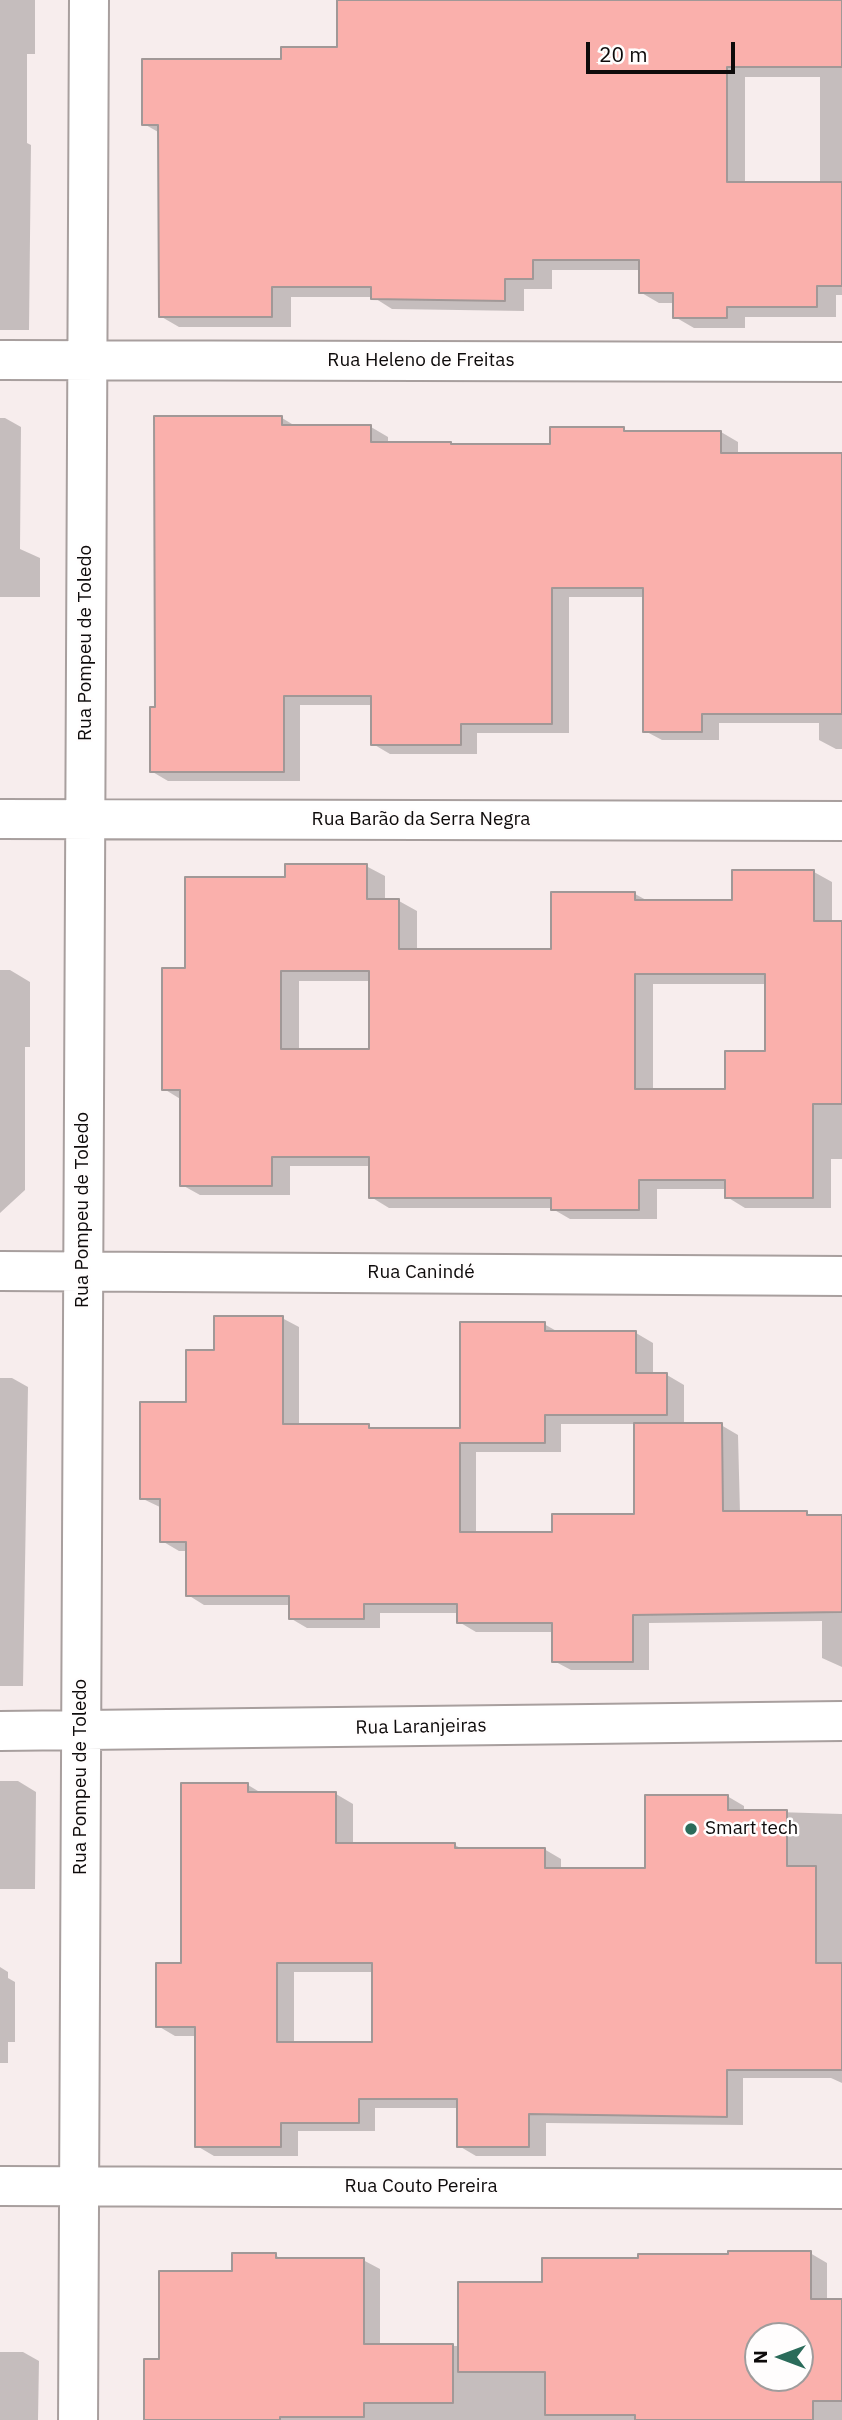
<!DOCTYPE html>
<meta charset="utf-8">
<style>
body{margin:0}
#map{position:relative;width:842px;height:2420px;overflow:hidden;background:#f7eded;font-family:"IBM Plex Sans",sans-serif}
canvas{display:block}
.north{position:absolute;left:744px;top:2322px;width:70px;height:70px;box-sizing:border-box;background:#fffdfd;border:2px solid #9f9c9c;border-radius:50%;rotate:270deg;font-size:19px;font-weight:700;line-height:28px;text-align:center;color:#0e0b0b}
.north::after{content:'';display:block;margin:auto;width:24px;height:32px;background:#2b6b5a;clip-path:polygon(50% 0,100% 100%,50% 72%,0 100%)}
.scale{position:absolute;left:586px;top:42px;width:149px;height:32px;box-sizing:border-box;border:4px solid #0e0b0b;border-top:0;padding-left:9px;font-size:21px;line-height:24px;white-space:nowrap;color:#0e0b0b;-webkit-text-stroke:5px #fffdfd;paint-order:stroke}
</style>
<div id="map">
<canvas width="842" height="2420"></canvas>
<div class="north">N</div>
<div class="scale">20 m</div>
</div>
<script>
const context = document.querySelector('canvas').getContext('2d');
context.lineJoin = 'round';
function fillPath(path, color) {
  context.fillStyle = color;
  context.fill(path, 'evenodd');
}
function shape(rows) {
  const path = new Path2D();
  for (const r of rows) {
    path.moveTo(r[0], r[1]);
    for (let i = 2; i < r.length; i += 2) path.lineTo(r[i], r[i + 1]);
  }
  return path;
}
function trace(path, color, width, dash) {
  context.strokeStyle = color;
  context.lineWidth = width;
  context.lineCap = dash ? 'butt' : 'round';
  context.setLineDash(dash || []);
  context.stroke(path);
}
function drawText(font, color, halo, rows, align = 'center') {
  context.font = font + ' "IBM Plex Sans",sans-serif';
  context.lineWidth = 5;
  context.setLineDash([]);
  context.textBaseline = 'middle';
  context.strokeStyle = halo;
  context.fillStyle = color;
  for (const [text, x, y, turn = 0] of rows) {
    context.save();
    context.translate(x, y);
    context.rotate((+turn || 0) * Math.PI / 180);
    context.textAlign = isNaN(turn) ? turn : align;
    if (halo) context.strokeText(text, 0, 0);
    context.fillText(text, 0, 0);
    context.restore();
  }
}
const shadow = shape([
 [0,0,35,0,35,54,27,54,27,143,31,145,29,330,0,330],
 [339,0,842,0,842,295,836,295,836,317,745,317,745,328,694,328,675,317,675,303,659,303,640,292,640,270,552,270,552,289,524,289,524,311,392,309,373,297,291,297,291,327,179,327,160,316,160,133,144,124,283,61,339,48],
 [745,77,820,77,820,184,745,184],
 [0,418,5,418,21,427,20,549,40,558,40,597,0,597],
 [282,418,297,427,371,427,388,437,388,443,551,446,623,429,630,432,721,432,738,442,738,454,842,453,842,749,836,749,819,740,819,723,719,723,719,740,662,740,645,731,645,597,569,597,569,733,477,733,477,754,390,754,373,744,373,705,300,705,300,781,168,781,151,771,157,709],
 [366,866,385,876,385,901,399,901,417,911,417,951,552,951,635,894,648,901,733,901,814,872,832,882,832,922,842,922,842,1159,831,1159,831,1208,745,1208,727,1197,727,1189,657,1189,657,1219,570,1219,551,1208,389,1208,371,1197,371,1166,290,1166,290,1195,200,1195,182,1185,182,1100,164,1089,187,969,286,878],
 [299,981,371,981,371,1051,299,1051],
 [653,984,767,984,767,1052,727,1090,653,1090],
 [0,890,0,970,10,970,30,982,30,1047,25,1047,25,1190,0,1213],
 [282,1318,299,1327,299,1426,368,1426,375,1430,462,1430,544,1324,560,1333,636,1333,653,1343,653,1375,667,1375,684,1385,684,1425,721,1425,738,1435,740,1513,806,1513,814,1517,842,1517,842,1667,822,1658,822,1621,649,1623,649,1670,571,1670,554,1661,554,1632,476,1632,459,1622,459,1613,380,1613,380,1628,307,1628,290,1618,290,1605,204,1605,188,1595,188,1551,179,1551,162,1541,162,1508,141,1498,216,1352],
 [561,1424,635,1424,635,1516,554,1533,476,1533,476,1452,561,1452],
 [0,1378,12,1378,28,1387,23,1686,0,1686],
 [0,1781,18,1781,36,1792,35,1889,0,1889,0,1902],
 [248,1785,263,1794,336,1794,353,1804,353,1845,455,1845,462,1849,544,1849,561,1859,561,1870,647,1870,727,1796,744,1806,744,1811,842,1814,842,2083,831,2078,743,2078,743,2125,546,2123,546,2156,476,2156,459,2146,459,2108,375,2108,375,2131,298,2131,298,2156,214,2156,197,2146,197,2036,175,2036,158,2026],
 [294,1972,374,1972,374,2044,294,2044],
 [0,1967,8,1972,8,1978,15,1982,15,2042,8,2042,8,2063,0,2063],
 [810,2253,827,2263,827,2301,842,2301,842,2420,147,2420,160,2361,234,2273,275,2255,283,2260,363,2260,380,2269,380,2346,460,2346,544,2283,640,2260],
 [758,2336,800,2336,800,2378,758,2378],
 [0,2352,23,2352,39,2361,38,2420,0,2420]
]);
const building = shape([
 [337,0,842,0,842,67,727,67,727,182,842,182,842,286,817,286,817,307,727,307,727,318,673,318,673,293,639,293,639,260,533,260,533,279,505,279,505,301,371,299,371,287,272,287,272,317,159,317,158,125,142,125,142,59,281,59,281,47,337,47,337,0],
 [154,416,282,416,282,425,371,425,371,442,451,442,451,444,550,444,550,427,624,427,624,431,721,431,721,453,842,453,842,714,702,714,702,732,643,732,643,588,552,588,552,724,461,724,461,745,371,745,371,696,284,696,284,772,150,772,150,707,155,707,154,416],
 [285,864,367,864,367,899,399,899,399,949,551,949,551,892,635,892,635,900,732,900,732,870,814,870,814,921,842,921,842,1104,813,1104,813,1198,725,1198,725,1180,639,1180,639,1210,551,1210,551,1198,369,1198,369,1157,272,1157,272,1186,180,1186,180,1090,162,1090,162,968,185,968,185,877,285,877,285,864],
 [281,971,369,971,369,1049,281,1049,281,971],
 [635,974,765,974,765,1051,725,1051,725,1089,635,1089,635,974],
 [214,1316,283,1316,283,1424,369,1424,369,1428,460,1428,460,1322,545,1322,545,1331,636,1331,636,1373,667,1373,667,1415,545,1415,545,1443,460,1443,460,1532,552,1532,552,1514,634,1514,634,1423,722,1423,723,1511,807,1511,807,1515,842,1515,842,1612,633,1615,633,1662,552,1662,552,1623,457,1623,457,1604,364,1604,364,1619,289,1619,289,1596,186,1596,186,1542,160,1542,160,1499,140,1499,140,1402,186,1402,186,1350,214,1350,214,1316],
 [181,1783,248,1783,248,1792,336,1792,336,1843,455,1843,455,1848,545,1848,545,1868,645,1868,645,1795,728,1795,728,1810,787,1810,787,1866,816,1866,816,1963,842,1963,842,2070,727,2070,727,2117,529,2114,529,2147,457,2147,457,2099,359,2099,359,2123,281,2123,281,2147,195,2147,195,2027,156,2027,156,1963,181,1963,181,1783],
 [277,1963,372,1963,372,2042,277,2042,277,1963],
 [728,2251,811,2251,811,2299,842,2299,842,2401,813,2401,813,2420,635,2420,635,2415,545,2415,545,2372,458,2372,458,2282,542,2282,542,2258,638,2258,638,2254,728,2254,728,2251],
 [758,2336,800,2336,800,2378,758,2378,758,2336],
 [232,2253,276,2253,276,2258,364,2258,364,2344,453,2344,453,2403,364,2403,364,2417,280,2417,280,2420,144,2420,144,2359,159,2359,159,2271,232,2271,232,2253]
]);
const minor = shape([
 [0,360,842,362],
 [0,819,842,821],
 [0,1271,842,1276],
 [0,1731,842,1721],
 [0,2186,842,2189],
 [78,2420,89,0]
]);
const markers = [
 [691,1829,7,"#2b6b5a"]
];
const streetNames = [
 ["Rua Heleno de Freitas",421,361],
 ["Rua Pompeu de Toledo",86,643,-90],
 ["Rua Barão da Serra Negra",421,820],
 ["Rua Pompeu de Toledo",83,1210,-90],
 ["Rua Canindé",421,1273],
 ["Rua Laranjeiras",421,1727,-1],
 ["Rua Pompeu de Toledo",81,1777,-90],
 ["Rua Couto Pereira",421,2187]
];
const poiNames = [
 ["Smart tech",705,1829]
];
fillPath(shadow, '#0003');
fillPath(building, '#fab0ac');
trace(building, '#a19897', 2);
trace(minor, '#a89f9e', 42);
trace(minor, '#fff', 38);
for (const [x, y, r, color] of markers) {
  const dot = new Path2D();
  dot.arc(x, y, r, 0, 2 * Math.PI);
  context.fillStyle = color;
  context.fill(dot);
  trace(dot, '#fffdfd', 2.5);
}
drawText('19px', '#0e0b0b', '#fffdfd', streetNames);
drawText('19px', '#0e0b0b', '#fffdfd', poiNames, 'left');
</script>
